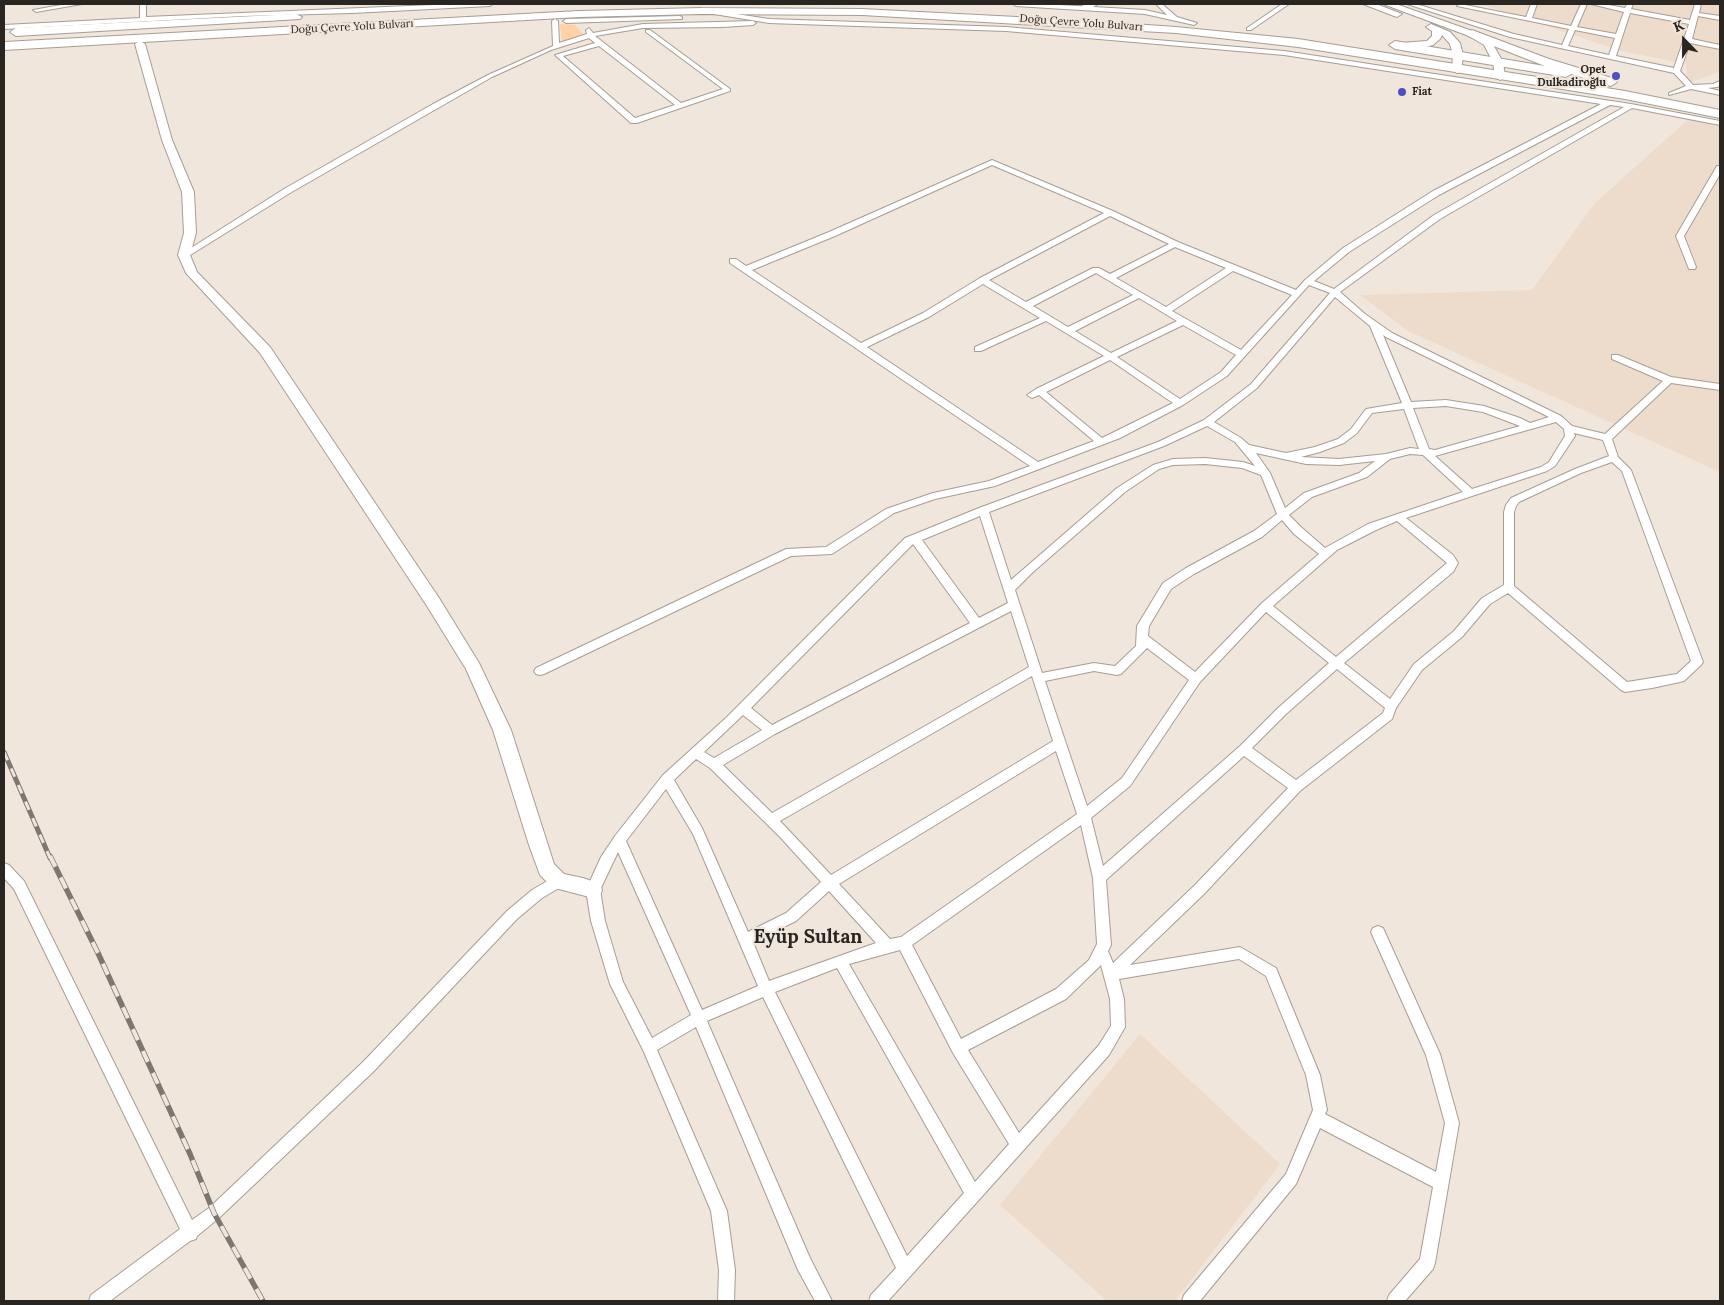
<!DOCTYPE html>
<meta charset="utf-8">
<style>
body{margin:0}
#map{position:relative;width:1724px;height:1305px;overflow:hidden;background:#f1e6db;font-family:Lora,serif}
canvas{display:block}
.frame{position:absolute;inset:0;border:5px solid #292521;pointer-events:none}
.north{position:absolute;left:1659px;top:15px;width:50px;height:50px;-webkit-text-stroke:4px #f1e6db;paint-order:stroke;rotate:338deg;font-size:14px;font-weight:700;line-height:20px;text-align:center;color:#292521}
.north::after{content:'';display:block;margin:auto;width:18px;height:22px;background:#292521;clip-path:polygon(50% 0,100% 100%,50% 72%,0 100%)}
</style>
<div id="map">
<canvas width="1724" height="1305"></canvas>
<div class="frame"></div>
<div class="north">K</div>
</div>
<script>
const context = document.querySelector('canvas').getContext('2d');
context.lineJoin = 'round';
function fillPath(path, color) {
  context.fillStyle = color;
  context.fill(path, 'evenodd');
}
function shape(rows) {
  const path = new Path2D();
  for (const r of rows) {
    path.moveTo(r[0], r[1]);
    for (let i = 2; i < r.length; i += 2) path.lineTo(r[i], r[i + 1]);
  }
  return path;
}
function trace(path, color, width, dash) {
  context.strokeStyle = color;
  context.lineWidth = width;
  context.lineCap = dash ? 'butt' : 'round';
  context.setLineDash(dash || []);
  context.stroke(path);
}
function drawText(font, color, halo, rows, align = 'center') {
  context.font = font + ' Lora,serif';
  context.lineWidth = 4.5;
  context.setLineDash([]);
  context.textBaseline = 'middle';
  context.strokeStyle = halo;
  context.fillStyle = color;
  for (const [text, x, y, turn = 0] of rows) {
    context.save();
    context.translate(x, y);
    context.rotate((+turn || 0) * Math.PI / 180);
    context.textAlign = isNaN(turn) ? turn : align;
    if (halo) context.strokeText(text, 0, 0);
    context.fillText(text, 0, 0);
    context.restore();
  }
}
const built = shape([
 [1481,4,1720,4,1720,72,1687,83,1686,64,1621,51],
 [1691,117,1720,123,1720,472,1408,331,1360,295,1532,290,1595,203],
 [1140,1034,1280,1164,1175,1301,1107,1301,1000,1205]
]);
const green = shape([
 [560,24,575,25,583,34,562,42]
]);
const street = shape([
 [67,4,82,4,36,12,33,10,67,4],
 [140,4,146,4,146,17,457,4,493,4,490,6,352,13,243,16,4,29,4,25,140,18,140,4],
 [1013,4,1043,4,1145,10,1167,15,1156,4,1162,4,1177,17,1197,23,1194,25,1145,14,1016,6,1013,4],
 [1282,4,1289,4,1251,30,1247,30,1247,28,1282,4],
 [1407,4,1416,4,1514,34,1562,45,1569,29,1457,6,1460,4,1526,17,1531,4,1537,4,1532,18,1571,26,1581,4,1587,4,1577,27,1616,34,1624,12,1591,4,1603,4,1625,8,1627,4,1633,4,1631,9,1690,20,1695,4,1701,4,1699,13,1720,16,1720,20,1698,16,1692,39,1720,45,1720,49,1690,43,1680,71,1693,85,1713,84,1720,81,1720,86,1717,87,1708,88,1720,91,1720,95,1691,89,1669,95,1669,93,1686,86,1674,73,1510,37,1407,4],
 [1630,13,1689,24,1674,68,1616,56,1630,13],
 [1575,30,1615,38,1609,55,1568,46,1575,30],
 [710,10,769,19,1006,27,1284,51,1631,104,1720,121,1720,125,1632,108,1440,219,1340,292,1365,314,1392,333,1561,416,1572,426,1605,434,1663,381,1612,359,1612,355,1618,355,1671,377,1720,384,1720,390,1671,383,1612,439,1618,457,1631,470,1703,662,1701,665,1684,681,1680,682,1652,688,1625,692,1621,690,1508,593,1490,604,1462,637,1422,670,1396,708,1392,719,1300,791,1205,893,1130,965,1240,947,1276,968,1320,1075,1327,1110,1325,1114,1436,1172,1445,1123,1426,1055,1371,932,1373,928,1378,926,1383,928,1440,1054,1459,1123,1435,1263,1433,1269,1405,1301,1387,1301,1389,1295,1420,1259,1433,1187,1320,1128,1296,1184,1200,1301,1182,1301,1184,1295,1286,1174,1313,1110,1306,1075,1266,976,1239,959,1119,979,1124,999,1125,1027,1109,1055,888,1301,869,1301,871,1295,896,1268,763,997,707,1021,810,1258,832,1301,815,1301,798,1270,696,1027,657,1050,727,1211,735,1270,734,1301,718,1301,719,1270,711,1211,644,1052,610,984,591,921,586,890,601,857,615,836,663,775,727,717,905,538,979,508,1158,442,1204,420,1251,384,1330,293,1309,285,1227,376,1183,405,1120,438,995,486,935,499,894,513,832,554,791,556,544,674,540,675,536,674,534,671,536,668,786,549,826,547,886,509,933,493,989,481,1030,466,730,263,730,259,736,259,746,266,829,232,992,160,1113,211,1178,242,1296,290,1305,280,1343,248,1433,191,1601,104,1284,55,1006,31,769,23,708,13,707,12,710,10],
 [1610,105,1624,107,1434,215,1334,289,1314,281,1349,252,1439,195,1610,105],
 [992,165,1104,213,980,278,923,313,861,343,752,270,835,236,992,165],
 [1110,216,1169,244,1110,274,1099,268,1093,268,1026,302,989,280,1110,216],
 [1175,247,1226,268,1166,307,1116,278,1175,247],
 [1233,271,1292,295,1241,350,1172,311,1233,271],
 [1096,273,1133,295,1068,327,1033,306,1096,273],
 [983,284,1040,318,975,347,975,351,981,351,1046,321,1104,356,1036,389,1027,395,1032,398,1039,395,1094,441,1038,462,867,347,929,317,983,284],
 [1335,297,1370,326,1402,403,1366,409,1351,429,1338,439,1315,447,1286,453,1249,445,1241,438,1214,422,1257,388,1335,297],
 [1139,298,1177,321,1111,353,1075,331,1139,298],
 [1183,325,1236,355,1221,372,1180,399,1117,357,1183,325],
 [1383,335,1386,337,1549,417,1530,423,1520,418,1484,406,1446,400,1411,402,1383,335],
 [1110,360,1173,403,1102,438,1046,392,1110,360],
 [1446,406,1483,412,1520,426,1435,450,1429,449,1413,408,1446,406],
 [1404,409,1419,449,1410,448,1386,454,1339,459,1301,457,1320,452,1344,443,1357,433,1372,413,1404,409],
 [1556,422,1564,429,1565,436,1549,462,1541,467,1472,489,1435,456,1556,422],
 [1207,426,1235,442,1255,466,1243,462,1205,458,1173,459,1153,465,1117,488,1011,580,989,512,1164,446,1207,426],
 [1574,433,1603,440,1609,456,1575,469,1511,498,1506,505,1504,512,1504,585,1482,598,1454,631,1414,664,1390,699,1344,663,1453,572,1458,563,1453,555,1406,518,1547,471,1555,466,1575,436,1574,433],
 [1256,453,1306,464,1339,465,1375,461,1359,473,1304,493,1285,508,1270,473,1256,453],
 [1410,454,1423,455,1463,492,1368,524,1325,548,1302,528,1289,515,1312,497,1367,477,1390,459,1410,454],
 [1612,462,1622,471,1691,661,1677,674,1627,682,1514,586,1514,512,1516,506,1519,502,1581,473,1612,462],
 [1205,464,1242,468,1261,475,1277,514,1254,531,1186,568,1163,583,1137,626,1136,646,1115,666,1094,663,1042,673,1015,590,1033,572,1125,492,1159,469,1173,465,1205,464],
 [980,516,1008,603,979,618,922,540,980,516],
 [1282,520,1294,534,1319,554,1262,603,1195,672,1148,636,1149,626,1171,589,1194,574,1262,537,1282,520],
 [1397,521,1447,563,1336,657,1273,606,1337,550,1376,530,1397,521],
 [913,544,970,623,772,725,751,708,913,544],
 [1011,611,1029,667,772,813,723,765,775,734,1011,611],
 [1266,612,1329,663,1278,708,1240,746,1103,866,1091,818,1130,786,1200,682,1266,612],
 [1147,648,1189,680,1122,778,1087,806,1045,681,1094,671,1117,675,1121,674,1147,648],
 [1337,669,1385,708,1383,713,1296,780,1252,748,1286,714,1337,669],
 [1032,676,1053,741,831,875,780,821,1032,676],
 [743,715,762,730,714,758,704,752,743,715],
 [1056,751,1077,814,901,937,890,939,839,884,1056,751],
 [1244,756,1288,788,1195,885,1113,963,1108,951,1111,945,1106,880,1244,756],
 [696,759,710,768,780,837,821,882,786,913,748,932,702,828,674,780,696,759],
 [666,789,693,834,758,986,702,1010,626,841,666,789],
 [1081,825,1093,878,1097,944,1089,960,1056,989,961,1039,912,945,1081,825],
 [618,852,691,1015,652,1038,623,982,605,921,600,890,618,852],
 [829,891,876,943,769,981,753,942,796,921,829,891],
 [900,950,953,1053,1009,1144,975,1182,849,964,900,950],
 [1101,965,1110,999,1111,1026,1099,1045,1019,1133,968,1050,1066,999,1101,965],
 [837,968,964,1193,907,1256,775,992,837,968],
 [680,16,682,17,682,19,566,23,563,21,566,19,680,16],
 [555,19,558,21,559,43,587,34,586,30,589,28,593,33,643,24,753,21,756,23,753,25,723,27,643,28,595,36,681,103,723,89,646,32,646,30,650,30,730,89,730,91,637,123,631,123,555,55,595,43,589,38,551,50,492,77,290,193,187,257,184,257,180,255,284,189,433,104,488,75,553,46,552,21,555,19],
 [599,46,675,105,635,118,563,56,599,46],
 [1717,166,1720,166,1720,174,1684,236,1696,267,1695,269,1689,269,1676,236,1717,166],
 [4,863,9,865,24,881,192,1220,209,1208,364,1061,507,911,532,890,554,877,559,875,564,877,565,881,564,885,542,898,517,919,374,1071,219,1218,197,1236,196,1239,190,1241,110,1301,89,1301,91,1295,180,1229,14,889,4,878,4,863]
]);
const secondary = shape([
 [1086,4,1098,4,1088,10,1082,10,1082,6,1086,4],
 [1363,4,1376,4,1402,14,1397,17,1394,16,1363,4],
 [1383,4,1396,4,1475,32,1491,41,1503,62,1505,77,1500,80,1495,77,1493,62,1484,45,1469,36,1383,4],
 [1431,24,1450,32,1460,43,1463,55,1461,72,1457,73,1452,70,1453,55,1450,44,1442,35,1440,39,1433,45,1418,49,1400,49,1395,46,1400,43,1427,41,1432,36,1432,31,1426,27,1431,24],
 [140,41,145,44,172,140,194,192,196,233,190,255,197,272,270,347,439,598,479,663,511,730,554,864,564,874,583,878,600,884,602,890,600,896,593,898,559,889,552,887,540,875,529,845,493,730,466,669,427,606,260,353,186,273,178,255,184,233,182,192,162,140,135,44,140,41]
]);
const highway = shape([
 [701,8,862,9,1075,20,1176,27,1298,39,1625,91,1720,110,1720,118,1625,99,1298,47,1176,33,862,15,701,14,579,17,4,50,4,42,579,11,701,8],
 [296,14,302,17,300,19,16,36,10,32,16,28,296,14],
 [1472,30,1549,59,1615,79,1617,82,1611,86,1571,74,1566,77,1395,49,1389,45,1395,41,1545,66,1468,36,1466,34,1472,30]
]);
const railFar1 = shape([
 [4,752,50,858]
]);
const rail = shape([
 [50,856,98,953,190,1154,214,1213,263,1301]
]);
const markers = [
 [1616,76,5,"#4d4fc5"],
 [1402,92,5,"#4d4fc5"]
];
const farStreetnames = [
 ["Doğu Çevre Yolu Bulvarı",1081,23,4],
 ["Doğu Çevre Yolu Bulvarı",352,27,-3]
];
const farPoinames = [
 ["Opet",1606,70],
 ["Dulkadiroğlu",1606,83],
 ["Fiat",1412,92,"left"]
];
const districtNames = [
 ["Eyüp Sultan",808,938]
];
fillPath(built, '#eddccb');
fillPath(green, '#ffd1a6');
trace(street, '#a79d93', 2);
trace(secondary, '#a79d93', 2);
trace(highway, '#a79d93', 2);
fillPath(street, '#fff');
fillPath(secondary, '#fff');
fillPath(highway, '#fff');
trace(railFar1, '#7e7770', 5);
trace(rail, '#7e7770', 5.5);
trace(railFar1, '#f1e6db', 3, [9]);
trace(rail, '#f1e6db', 4, [12]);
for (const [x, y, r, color] of markers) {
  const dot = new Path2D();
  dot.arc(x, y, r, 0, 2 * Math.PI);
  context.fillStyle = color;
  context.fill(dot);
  trace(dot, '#f1e6db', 2);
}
drawText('11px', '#292521', '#f1e6db', farStreetnames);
drawText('bold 11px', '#292521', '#f1e6db', farPoinames, 'right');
drawText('bold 19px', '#292521', '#f1e6db', districtNames);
</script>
